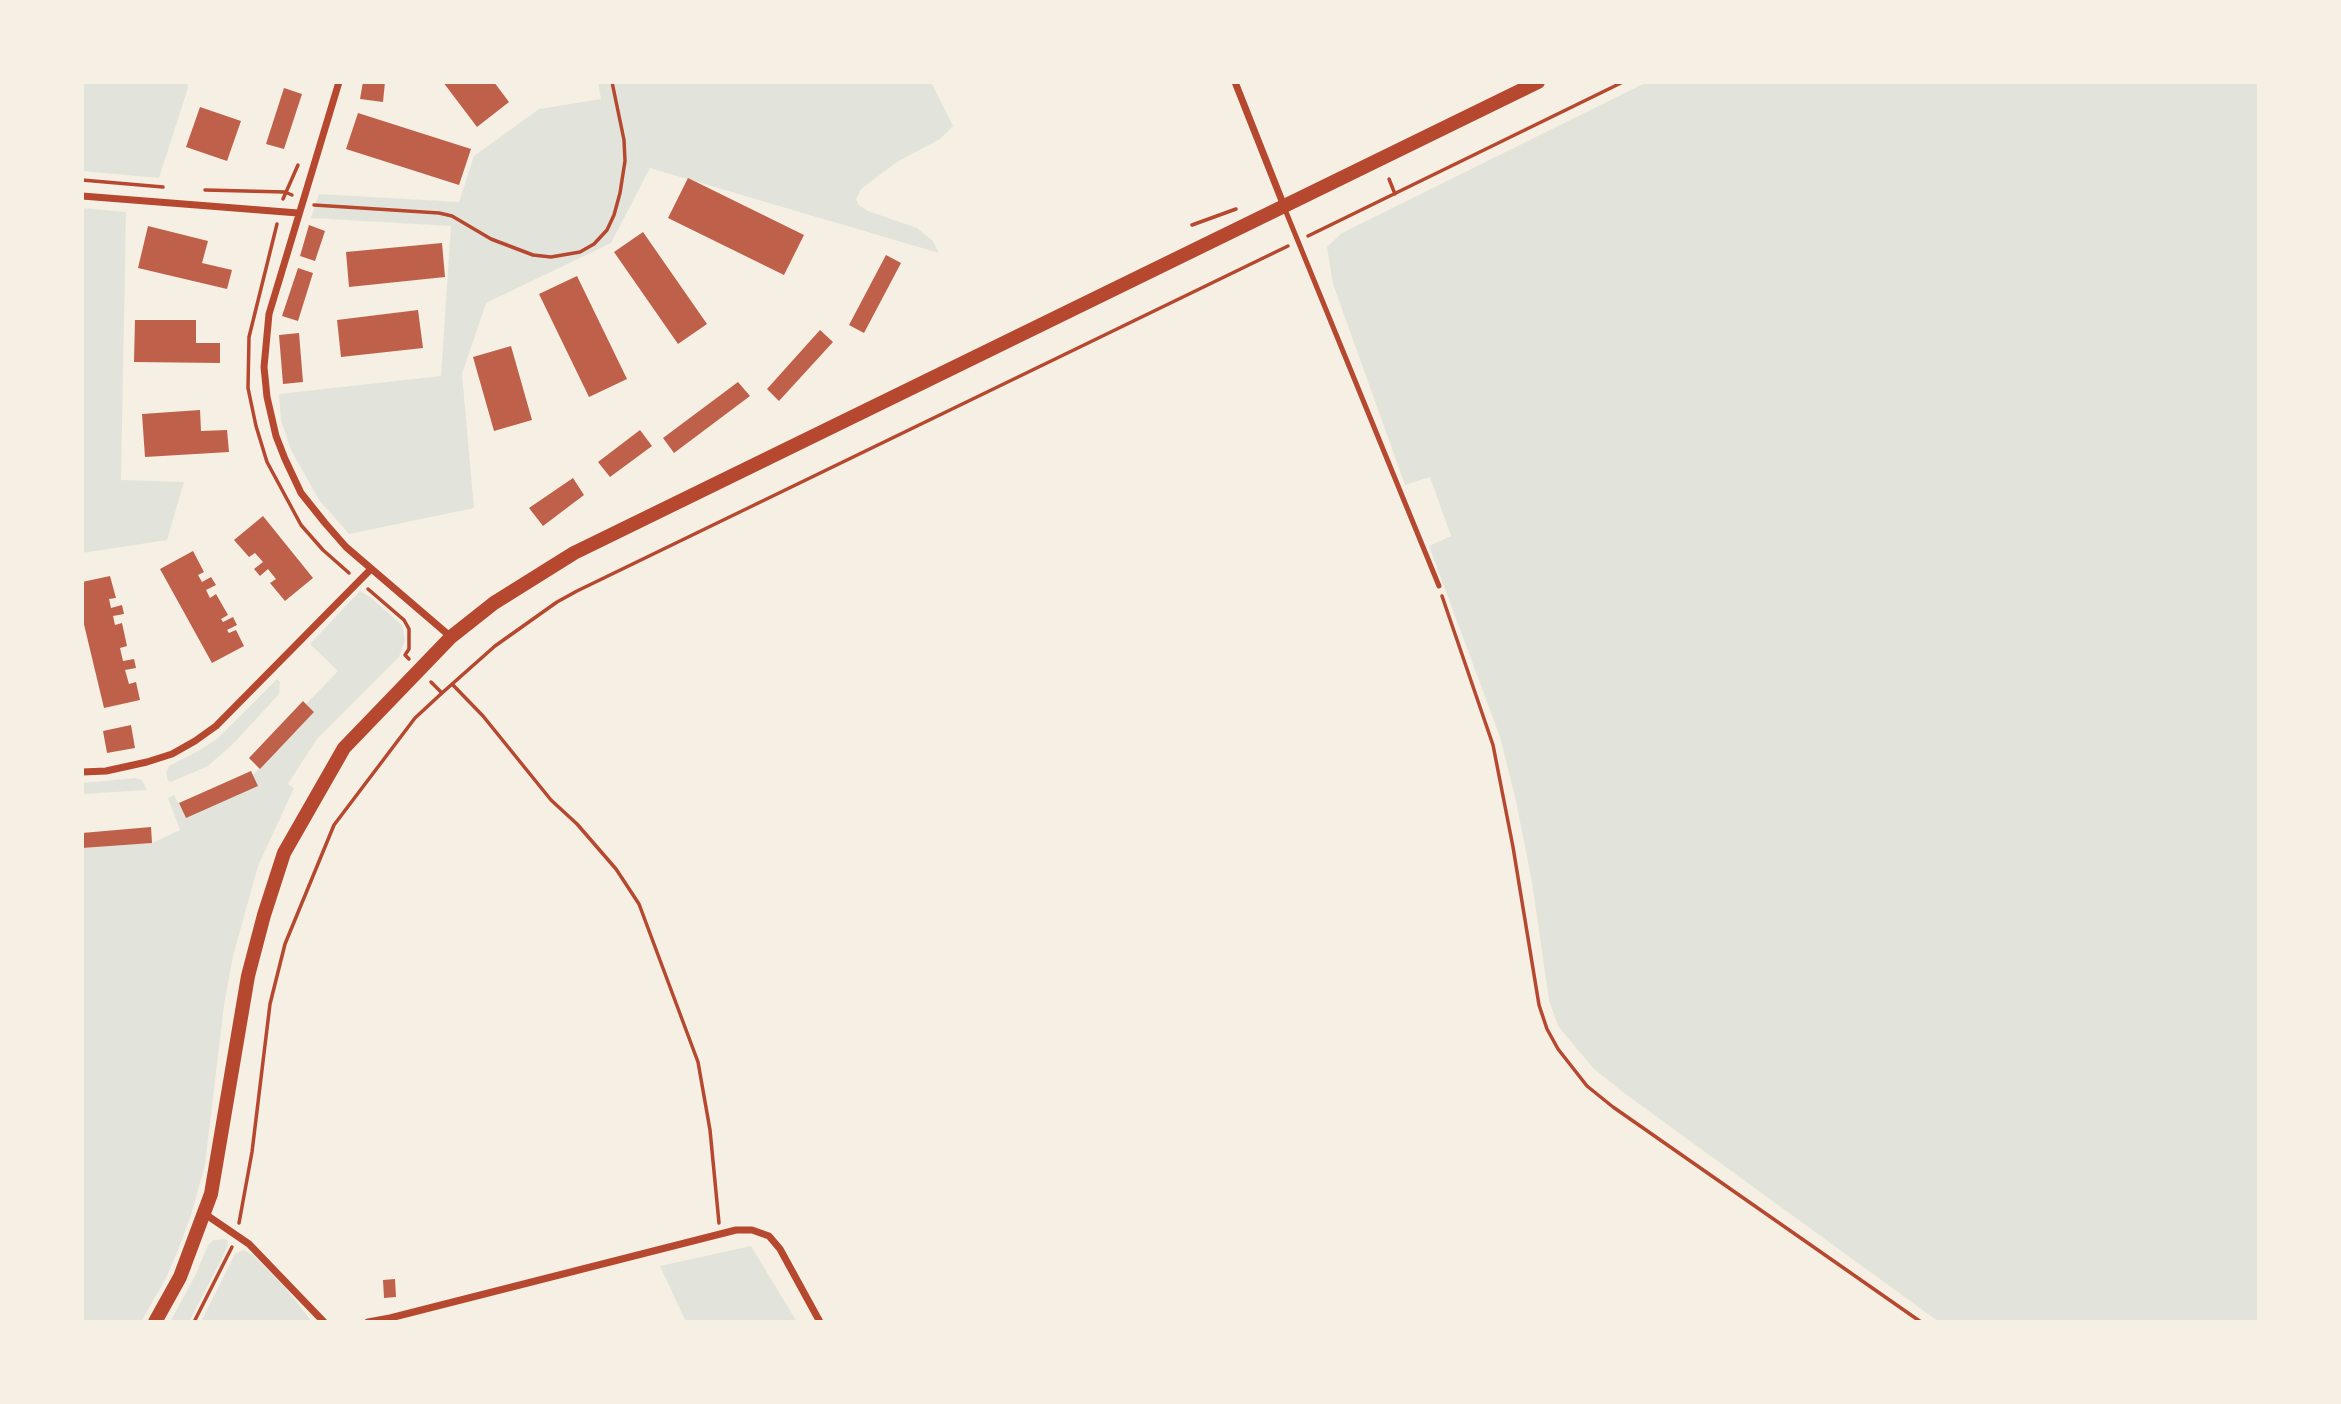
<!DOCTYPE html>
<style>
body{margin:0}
#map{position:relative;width:2341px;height:1404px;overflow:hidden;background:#f6efe4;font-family:Cabin,sans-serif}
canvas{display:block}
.frame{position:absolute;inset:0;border:84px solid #f6efe4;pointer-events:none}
</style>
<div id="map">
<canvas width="2341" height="1404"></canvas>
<div class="frame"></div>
</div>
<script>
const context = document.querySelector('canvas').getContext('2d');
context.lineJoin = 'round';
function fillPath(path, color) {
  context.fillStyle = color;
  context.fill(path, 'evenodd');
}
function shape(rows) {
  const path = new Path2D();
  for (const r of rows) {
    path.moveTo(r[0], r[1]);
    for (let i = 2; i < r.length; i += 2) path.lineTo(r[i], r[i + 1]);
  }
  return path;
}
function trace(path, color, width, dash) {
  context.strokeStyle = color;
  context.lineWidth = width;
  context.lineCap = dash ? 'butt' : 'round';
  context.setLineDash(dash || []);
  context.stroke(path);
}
const green = shape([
 [82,82,187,82,188,88,159,178,82,171],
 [598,82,931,82,953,126,940,139,897,162,861,189,856,199,859,205,868,211,917,228,933,241,939,253,650,168,611,243,486,303,462,374,474,508,349,534,319,500,291,450,281,420,279,394,441,376,451,226,311,218,319,194,459,202,474,156,539,109,601,99],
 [1647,82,2259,82,2259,1322,1939,1322,1624,1093,1593,1068,1558,1026,1549,1000,1532,882,1516,801,1500,737,1429,546,1451,536,1430,477,1405,485,1333,284,1327,247,1342,233],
 [82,208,126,212,121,480,184,482,167,540,82,553],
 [360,591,370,597,402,625,405,640,399,657,317,739,288,784,294,788,258,866,233,956,224,1005,205,1165,191,1215,178,1250,166,1278,141,1322,82,1322,82,848,152,843,180,830,168,798,174,795,186,817,257,786,253,775,314,712,306,704,338,671,310,644],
 [277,679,280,682,279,694,234,743,208,766,171,782,168,781,166,773,169,766,202,749,218,738],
 [135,778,142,780,147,790,82,794,82,783],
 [224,1239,227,1240,228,1245,223,1256,189,1322,170,1322,195,1276,208,1245,213,1240],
 [751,1246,797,1322,686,1322,660,1266],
 [243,1250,252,1254,285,1287,312,1322,201,1322,235,1254]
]);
const building = shape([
 [363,82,385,82,383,102,360,99],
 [443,82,494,82,509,102,477,127],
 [284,88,302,94,284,149,266,144],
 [200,107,241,121,227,161,186,147],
 [358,113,471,149,459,185,346,149],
 [688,178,804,235,784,275,668,218],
 [309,225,325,231,315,261,300,256],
 [148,226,208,241,202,263,232,270,227,289,138,268],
 [643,232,707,324,678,344,614,252],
 [442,243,445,277,349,287,346,252],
 [886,255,901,263,864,333,849,325],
 [298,268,313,273,298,321,282,316],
 [577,276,627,379,589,397,539,294],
 [418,310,423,348,341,357,337,320],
 [135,320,196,320,196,343,220,343,220,363,134,362],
 [820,330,833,342,779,401,767,389],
 [299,333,303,382,283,384,279,335],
 [511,346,532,420,494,431,473,357],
 [738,382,750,396,674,453,663,438],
 [200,410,201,431,227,430,229,452,145,457,142,414],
 [640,430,652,446,610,477,598,462],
 [573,478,584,495,543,526,529,508],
 [263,516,313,578,285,601,270,583,276,579,268,569,260,576,254,569,263,562,255,553,249,557,234,540],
 [193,551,204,572,198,575,202,582,211,577,216,585,206,590,210,598,216,594,228,615,221,619,223,622,233,617,237,625,227,630,229,633,236,630,244,646,212,663,160,569],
 [110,576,116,598,109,599,111,608,122,605,124,614,113,616,115,625,122,623,127,646,120,648,123,661,134,659,136,668,125,670,129,684,136,682,140,700,104,708,82,616,82,582],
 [303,701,314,712,260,769,249,758],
 [131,725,135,748,107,753,103,731],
 [251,771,258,786,186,818,179,803],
 [151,827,152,843,82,848,82,833],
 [395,1279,396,1297,384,1298,383,1280]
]);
const path = shape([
 [1389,179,1395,194],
 [82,180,163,187],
 [205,190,285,192,292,195],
 [283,199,298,165],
 [314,205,439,213,452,216,491,239,533,255,551,257,580,252,594,244,607,230,614,215,620,193,625,161,624,140,612,82],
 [277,224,249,337,248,388,256,426,267,462,301,525,323,550,349,573],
 [1192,225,1236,209],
 [1308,236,1623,82],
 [368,589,404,620,409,629,409,649,405,655,409,659],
 [1442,596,1493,745,1513,847,1539,1005,1547,1029,1558,1049,1587,1086,1613,1107,1921,1322],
 [431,682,442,693],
 [452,684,483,716,551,800,577,824,616,869,639,904,698,1062,710,1130,719,1223],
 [239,1223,252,1152,270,1004,285,944,334,825,415,718,442,693,495,646,557,602,577,591,1288,246],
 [194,1322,232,1247]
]);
const service = shape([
 [1284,207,1439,586]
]);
const minor = shape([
 [339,82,269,314,264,367,267,397,276,436,285,459,301,493,325,523,346,547,451,637],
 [1235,82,1284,206],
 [82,196,298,213],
 [82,772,106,771,147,762,172,754,195,741,216,726,371,569],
 [205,1214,249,1244,324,1322],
 [368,1322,390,1318,736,1230,752,1230,769,1236,780,1249,820,1322]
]);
const secondary = shape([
 [155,1322,180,1277,211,1194,248,976,264,915,284,853,344,748,451,637,494,603,574,553,1538,82]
]);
fillPath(green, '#e2e4dc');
fillPath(building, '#bf614a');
trace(path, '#b5482f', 3.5);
trace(service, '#b5482f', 5);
trace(minor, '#b5482f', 7);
trace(secondary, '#b5482f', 14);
</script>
